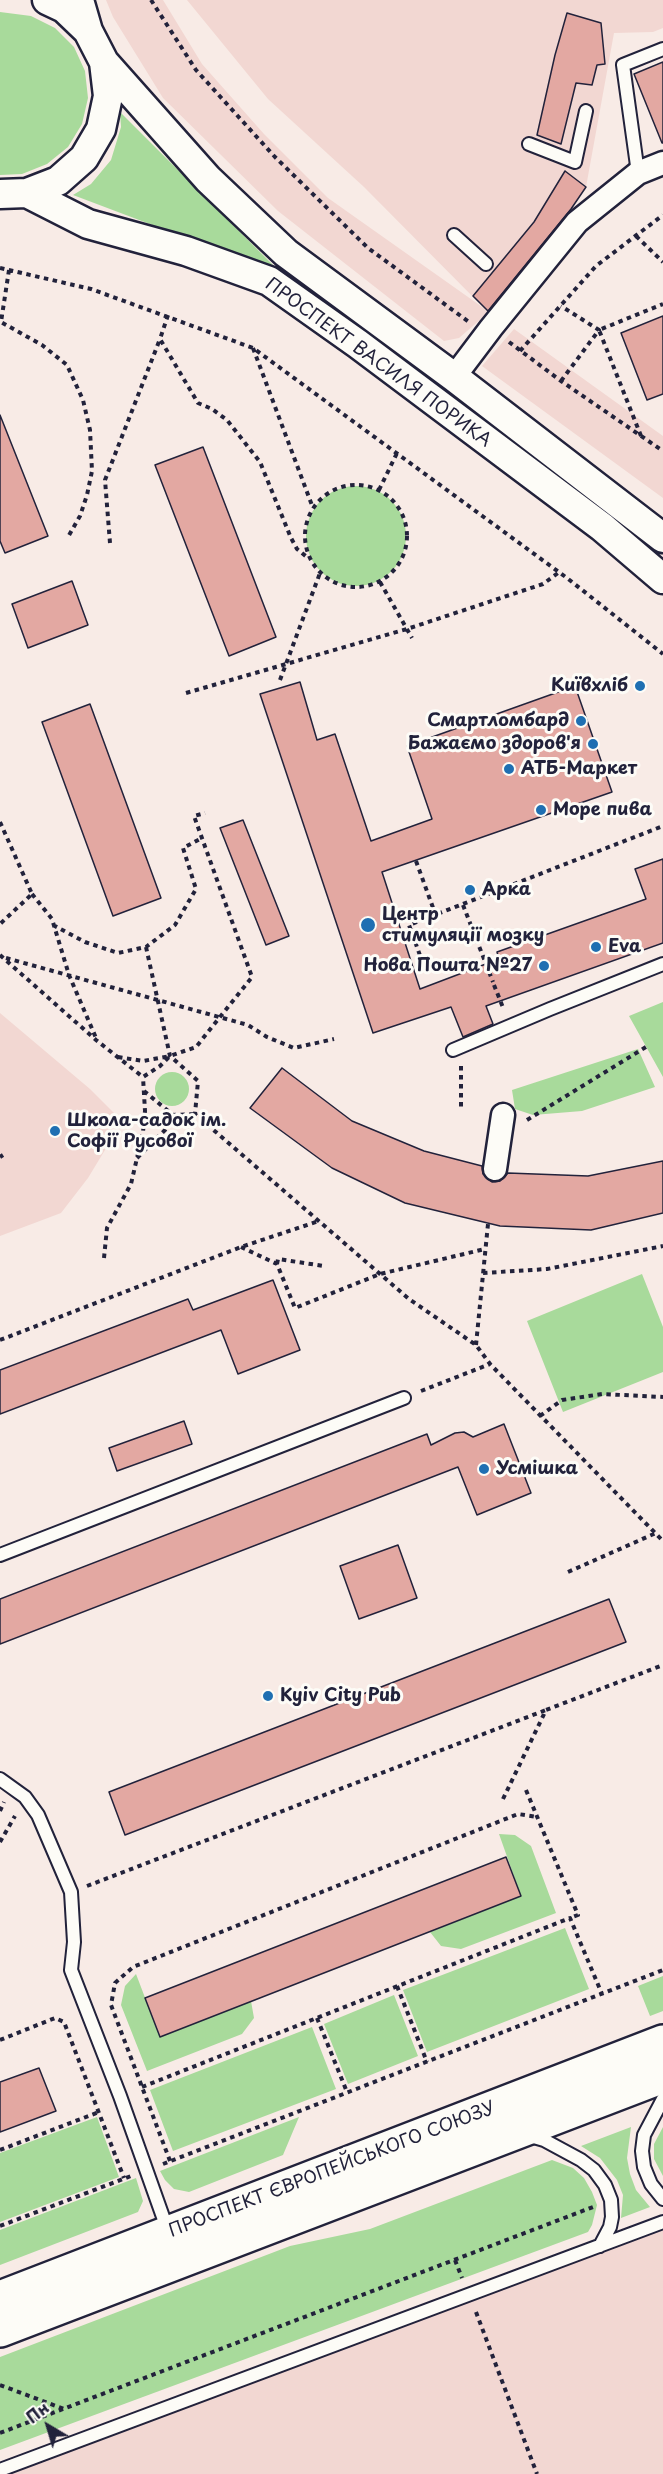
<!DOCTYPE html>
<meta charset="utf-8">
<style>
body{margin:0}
#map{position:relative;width:663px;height:2474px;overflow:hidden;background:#f8ebe6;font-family:"Playpen Sans",sans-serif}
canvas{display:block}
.north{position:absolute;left:18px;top:2396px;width:60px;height:60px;-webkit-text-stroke:4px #fdfcf7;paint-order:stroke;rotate:322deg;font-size:16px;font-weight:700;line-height:24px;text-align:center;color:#22223b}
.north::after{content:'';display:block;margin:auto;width:21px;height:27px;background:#22223b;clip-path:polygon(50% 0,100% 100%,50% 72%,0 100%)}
</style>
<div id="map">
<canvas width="663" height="2474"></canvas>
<div class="north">Пн</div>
</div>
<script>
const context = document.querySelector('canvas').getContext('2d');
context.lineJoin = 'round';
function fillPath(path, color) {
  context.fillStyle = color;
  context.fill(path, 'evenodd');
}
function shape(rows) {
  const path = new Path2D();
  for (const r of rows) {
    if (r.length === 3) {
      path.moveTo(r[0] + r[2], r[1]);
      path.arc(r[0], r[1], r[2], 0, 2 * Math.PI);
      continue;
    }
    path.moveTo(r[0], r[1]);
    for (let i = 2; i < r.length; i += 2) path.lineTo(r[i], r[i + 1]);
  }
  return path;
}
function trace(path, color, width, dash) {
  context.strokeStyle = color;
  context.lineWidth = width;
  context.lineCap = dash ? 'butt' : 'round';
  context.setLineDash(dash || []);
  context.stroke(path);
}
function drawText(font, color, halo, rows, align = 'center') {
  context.font = font + ' "Playpen Sans",sans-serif';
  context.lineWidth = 6;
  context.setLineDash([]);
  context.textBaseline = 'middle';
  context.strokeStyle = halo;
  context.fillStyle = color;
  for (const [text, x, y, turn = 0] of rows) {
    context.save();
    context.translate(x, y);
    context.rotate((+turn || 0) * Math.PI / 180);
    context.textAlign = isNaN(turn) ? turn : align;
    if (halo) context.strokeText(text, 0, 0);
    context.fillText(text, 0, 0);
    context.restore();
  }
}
const built = shape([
 [106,0,163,0,202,64,264,134,328,198,485,309,364,187,268,99,187,0,663,0,663,28,653,32,614,33,586,187,556,232,489,312,459,338,444,341,278,211,163,98,113,17],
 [514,329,663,436,663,498,482,366],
 [0,1013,90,1089,114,1113,105,1150,88,1178,61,1213,0,1236],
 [663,2230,663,2474,9,2474]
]);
const green = shape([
 [0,12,31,16,55,28,74,47,85,71,88,98,82,124,68,147,47,164,22,174,0,175],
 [120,112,282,274,73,195,91,184,111,160,121,127],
 [356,536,50],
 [663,1002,663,1077,629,1016],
 [638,1049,655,1087,582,1111,533,1115,515,1109,512,1090],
 [172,1089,17],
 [642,1274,663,1327,663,1372,563,1412,527,1321],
 [499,1834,515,1835,531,1846,556,1913,461,1949,441,1946,430,1932,521,1896],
 [565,1928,589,1989,427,2052,403,1990],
 [136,1974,160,2037,251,2001,254,2018,242,2034,147,2071,121,2005,125,1986],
 [663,1976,663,2011,650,2016,638,1986],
 [394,1995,418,2056,348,2084,324,2024],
 [312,2027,336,2089,173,2151,150,2090],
 [97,2117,119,2177,0,2222,0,2153],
 [299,2117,283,2155,189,2192,174,2189,165,2180,160,2171],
 [631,2127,627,2158,630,2174,636,2190,650,2207,621,2218,623,2195,617,2180,600,2158,581,2146],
 [663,2127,663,2176,654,2159,654,2144],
 [552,2160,573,2168,584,2178,592,2192,597,2205,592,2225,588,2232,0,2450,0,2357,290,2246,370,2229],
 [136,2178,143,2201,138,2212,0,2265,0,2230]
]);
const building = shape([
 [567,13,601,23,605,64,597,65,592,85,576,83,561,144,537,135,555,55,567,13],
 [663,62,663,143,662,143,634,74,663,62],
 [565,171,586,187,571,209,488,311,473,296,534,222,565,171],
 [663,316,663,394,647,400,621,333,663,316],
 [0,415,48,536,5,553,0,541,0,415],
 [203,447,276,637,229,656,155,465,203,447],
 [72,581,88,625,28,648,12,604,72,581],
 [300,682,317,740,335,734,371,841,432,819,407,746,575,686,612,792,382,872,420,989,499,959,497,952,646,899,635,869,663,859,663,943,486,1006,493,1024,463,1037,451,1007,373,1033,260,694,300,682],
 [90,704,161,898,113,916,42,722,90,704],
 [243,820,289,936,266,945,220,828,243,820],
 [282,1068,352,1121,424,1151,482,1166,483,1174,492,1182,500,1181,508,1173,588,1176,663,1161,663,1213,591,1230,500,1226,405,1203,332,1168,250,1108,282,1068],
 [273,1280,300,1350,238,1374,221,1330,0,1414,0,1370,188,1299,193,1310,273,1280],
 [184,1421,192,1444,117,1471,109,1448,184,1421],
 [504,1424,531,1493,477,1515,458,1467,0,1644,0,1599,427,1434,431,1445,455,1433,464,1432,473,1437,504,1424],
 [398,1545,417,1598,359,1619,340,1566,398,1545],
 [609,1599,626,1642,125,1835,109,1792,609,1599],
 [506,1857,521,1896,160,2037,145,1998,506,1857],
 [39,2068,56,2111,0,2132,0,2082,39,2068]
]);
const path = shape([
 [151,0,196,70,275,157,368,248,469,322],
 [636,236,663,262],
 [0,268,91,289,253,348,567,578,663,654],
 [9,270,1,322,42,345,67,365,83,400,90,430,92,471,87,495,80,516,68,537],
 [168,315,160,339,198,403,212,409,227,420,260,462,291,538,297,549,308,558],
 [509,342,561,381,663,451],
 [253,348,313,508],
 [520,351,596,266,663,215],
 [561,381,599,330,561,306],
 [641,436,599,330,663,304],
 [356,536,51],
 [379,490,397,453],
 [110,543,105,480,160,339],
 [380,582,412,638],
 [280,680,320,573],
 [186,693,407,629,543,584,558,573],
 [0,822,32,894,0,924],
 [416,861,436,916],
 [32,894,52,919,69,975,96,1038],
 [463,905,493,982],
 [53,925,85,942,118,953,146,947,175,925,196,889,183,848,202,838],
 [146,947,170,1056,198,1081,195,1114,409,1299,476,1345,490,1364,663,1541],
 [0,955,96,1040,143,1077,160,1066,170,1056,196,1047,252,977,194,816,205,813],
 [6,958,248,1025,267,1037,294,1048,334,1039],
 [426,972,409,925,663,826],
 [494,985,504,1010],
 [118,1057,143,1061,170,1056],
 [461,1066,461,1107],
 [144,1091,173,1115,195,1114],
 [527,1120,646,1047],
 [0,1157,3,1155],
 [137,1158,165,1130,173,1115],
 [241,1247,277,1264,295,1308,380,1274,485,1249],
 [104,1258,107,1228,131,1184,143,1132,145,1111,143,1077],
 [277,1264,278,1259,324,1266],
 [483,1273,547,1269,663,1246],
 [0,1340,241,1247,319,1221],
 [476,1345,488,1224],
 [421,1391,490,1364],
 [540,1416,562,1400,602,1394,663,1397],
 [568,1572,656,1533],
 [526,1790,578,1915,570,1918],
 [503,1799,546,1710,663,1665],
 [0,1811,4,1802],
 [0,1842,15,1816],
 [87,1886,546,1710],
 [397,1986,427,2062],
 [317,2018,347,2092],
 [0,2040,55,2018,64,2022,124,2178],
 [142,2087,570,1918,602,1994],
 [0,2150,99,2112],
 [170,2161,111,2005,115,1983,133,1967,518,1814,537,1817],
 [163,2164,663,1970],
 [0,2226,131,2176],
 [455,2260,462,2278],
 [476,2312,537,2474],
 [0,2385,64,2409],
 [0,2433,593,2207]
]);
const service = shape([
 [529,144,575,162,586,111],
 [638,173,623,65,663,49],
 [454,235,486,264],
 [453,1050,550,1009,663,964],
 [0,1555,404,1398],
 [0,1779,25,1797,38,1815,71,1892,74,1942,71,1970,120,2096,168,2231],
 [663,2099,644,2135,642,2151,644,2167,651,2184,663,2199],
 [527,2135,544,2140,581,2160,594,2170,605,2185,611,2200,612,2217,610,2227,600,2246],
 [0,2470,663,2222]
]);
const minor = shape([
 [454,377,491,328,577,222,638,173,663,163],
 [495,1169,503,1115]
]);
const tertiary = shape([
 [47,0,64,8,88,31],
 [79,0,88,31,104,62,208,179,286,253,454,377,663,538],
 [27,193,88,224,186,251,269,281,358,344,602,527,663,579],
 [0,194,27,193,58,181,84,158,101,129,108,96,104,62]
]);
const secondary = shape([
 [0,2298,663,2042],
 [0,2330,663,2076]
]);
const markers = [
 [640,686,6,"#1f6fb2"],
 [581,721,6,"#1f6fb2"],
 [593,744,6,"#1f6fb2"],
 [509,769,6,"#1f6fb2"],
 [541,810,6,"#1f6fb2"],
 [470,890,6,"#1f6fb2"],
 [368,925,8,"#1f6fb2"],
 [596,947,6,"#1f6fb2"],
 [544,966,6,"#1f6fb2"],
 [55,1131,6,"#1f6fb2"],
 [484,1469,6,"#1f6fb2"],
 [268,1696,6,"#1f6fb2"]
];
const streetNames = [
 ["ПРОСПЕКТ ВАСИЛЯ ПОРИКА",378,363,36],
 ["ПРОСПЕКТ ЄВРОПЕЙСЬКОГО СОЮЗУ",332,2170,-21]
];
const poiNames = [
 ["Київхліб",628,686,"right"],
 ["Смартломбард",569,721,"right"],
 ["Бажаємо здоров'я",581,744,"right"],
 ["АТБ-Маркет",521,769],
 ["Море пива",553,810],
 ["Арка",482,890],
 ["Центр",382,915],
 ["стимуляції мозку",382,936],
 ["Eva",608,947],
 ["Нова Пошта №27",532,966,"right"],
 ["Школа-садок ім.",67,1121],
 ["Софії Русової",67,1142],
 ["Усмішка",496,1469],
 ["Kyiv City Pub",280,1696]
];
fillPath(built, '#f2d7d2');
fillPath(green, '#a8da9b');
fillPath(building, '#e3a8a2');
trace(building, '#22223b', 1.5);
trace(service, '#22223b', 16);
trace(minor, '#22223b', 27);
trace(tertiary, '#22223b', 33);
trace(secondary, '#22223b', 38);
trace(path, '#22223b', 4, [4.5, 4.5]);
trace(service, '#fdfcf7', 12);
trace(minor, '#fdfcf7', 22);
trace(tertiary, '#fdfcf7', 28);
trace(secondary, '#fdfcf7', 33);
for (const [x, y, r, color] of markers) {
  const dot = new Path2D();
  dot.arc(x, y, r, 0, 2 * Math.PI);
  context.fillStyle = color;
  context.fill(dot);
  trace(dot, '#fdfcf7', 2);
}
drawText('18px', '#22223b', '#fdfcf7', streetNames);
drawText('bold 18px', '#22223b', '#fdfcf7', poiNames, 'left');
</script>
